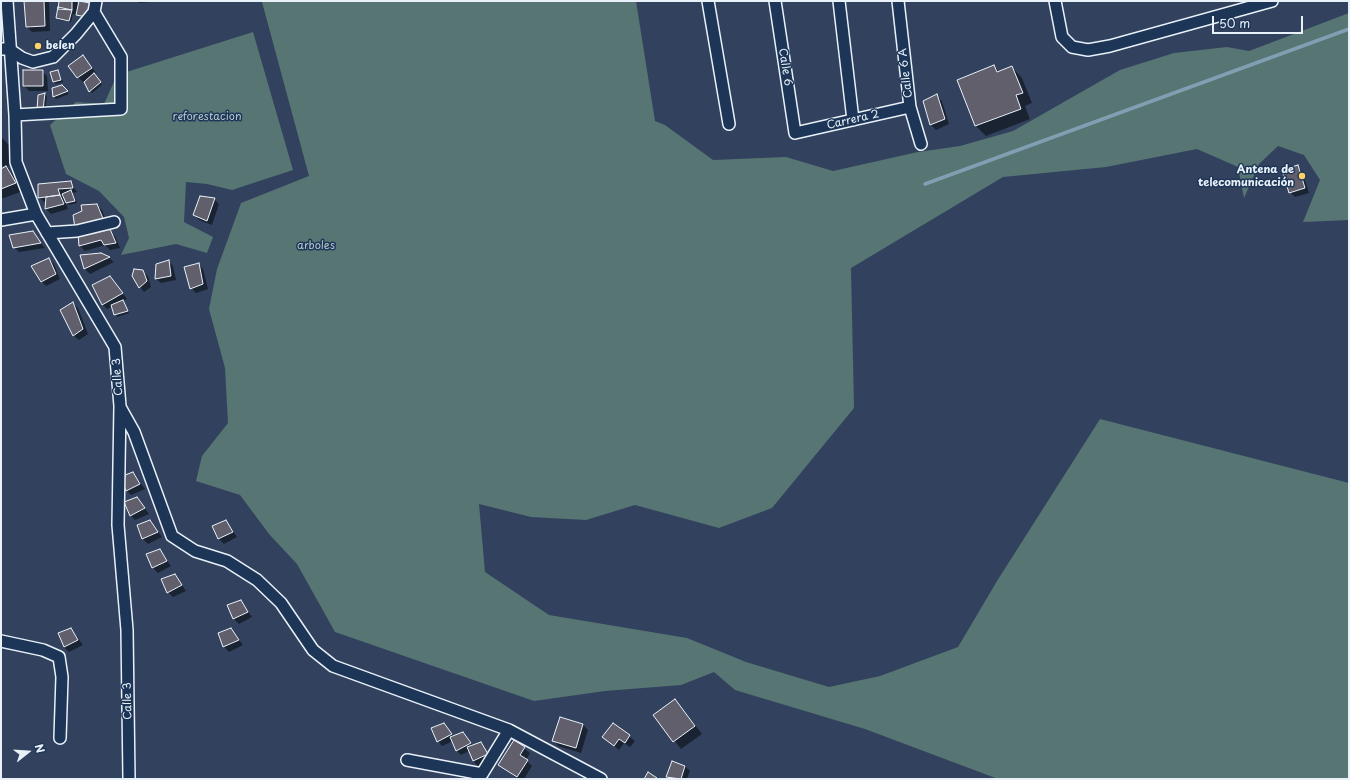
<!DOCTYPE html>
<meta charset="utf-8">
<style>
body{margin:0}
#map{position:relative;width:1350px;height:780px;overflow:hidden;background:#32425e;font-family:"Playpen Sans",sans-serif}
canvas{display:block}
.frame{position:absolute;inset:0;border:2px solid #e8f1f8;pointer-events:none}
.north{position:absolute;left:8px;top:732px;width:40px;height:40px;-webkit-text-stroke:3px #1d3557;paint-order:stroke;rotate:73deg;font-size:11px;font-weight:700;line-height:16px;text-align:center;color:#e8f1f8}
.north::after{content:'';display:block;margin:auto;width:14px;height:18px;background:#e8f1f8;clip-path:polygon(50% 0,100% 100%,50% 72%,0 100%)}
.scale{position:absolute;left:1212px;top:16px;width:91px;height:18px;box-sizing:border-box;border:2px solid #e8f1f8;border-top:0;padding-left:5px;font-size:12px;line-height:14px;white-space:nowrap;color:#e8f1f8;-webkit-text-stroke:3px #1d3557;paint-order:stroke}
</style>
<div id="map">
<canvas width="1350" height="780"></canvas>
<div class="frame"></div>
<div class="north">N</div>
<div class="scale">50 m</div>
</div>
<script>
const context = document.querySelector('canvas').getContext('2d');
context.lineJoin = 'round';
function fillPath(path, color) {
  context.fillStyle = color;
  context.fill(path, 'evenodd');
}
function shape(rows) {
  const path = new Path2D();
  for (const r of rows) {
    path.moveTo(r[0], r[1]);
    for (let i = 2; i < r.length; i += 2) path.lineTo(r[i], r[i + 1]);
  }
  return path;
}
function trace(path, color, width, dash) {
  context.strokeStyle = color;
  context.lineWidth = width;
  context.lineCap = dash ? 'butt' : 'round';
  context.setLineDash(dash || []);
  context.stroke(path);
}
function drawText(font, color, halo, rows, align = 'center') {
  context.font = font + ' "Playpen Sans",sans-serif';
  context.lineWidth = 3;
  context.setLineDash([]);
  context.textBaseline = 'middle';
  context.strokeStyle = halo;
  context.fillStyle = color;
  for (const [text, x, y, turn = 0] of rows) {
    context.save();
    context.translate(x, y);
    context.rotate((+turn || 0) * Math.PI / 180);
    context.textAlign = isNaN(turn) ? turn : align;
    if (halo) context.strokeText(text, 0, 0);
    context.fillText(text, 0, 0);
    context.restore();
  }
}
const green = shape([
 [265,1,636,1,655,121,665,125,713,160,786,157,833,171,918,152,960,146,1013,131,1120,70,1174,53,1227,47,1249,51,1349,13,1349,220,1303,222,1320,180,1304,155,1278,146,1259,164,1244,198,1238,167,1197,149,1106,167,1003,177,851,268,854,408,772,508,719,528,635,505,586,520,531,517,479,504,485,572,549,615,687,638,746,662,829,687,880,676,958,647,997,581,1100,419,1349,483,1349,779,998,779,865,729,735,690,714,672,681,685,605,691,534,701,335,632,297,564,269,534,240,495,196,481,202,456,228,423,225,368,209,309,217,269,241,203,309,176,262,2],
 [253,32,293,170,232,190,207,184,186,182,184,222,213,237,207,253,176,244,121,255,129,238,124,217,99,191,66,174,50,125,76,102,104,104,117,75]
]);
const shadow = shape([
 [26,1,49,1,50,31,32,32,27,27],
 [60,1,77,1,78,12,89,4,92,6,88,19,73,14,71,22,59,20,57,18],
 [137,1,151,1,151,2,139,3],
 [83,56,96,73,94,74,102,85,92,93,85,81,83,82,78,77],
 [994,67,1000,72,1012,67,1022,78,1032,103,1025,106,1030,119,986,136,976,126,958,81],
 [42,71,47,76,48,91,29,91,24,86],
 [58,71,63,82,56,84,54,82],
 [62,86,69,94,56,99,54,97],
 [45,94,47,96,45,112,40,112],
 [937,96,942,101,949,124,936,130,931,125,924,102],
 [1,137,9,145,11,165,7,166,23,191,1,199,1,170,6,167,1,165],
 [1297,166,1302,171,1309,193,1295,197,1290,192],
 [70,182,77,192,73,193,77,203,69,205,65,200,68,209,51,214,46,209,47,202,44,202,39,197],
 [214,199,219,204,212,225,199,220,194,215],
 [97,205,102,210,108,226,83,212],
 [109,231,115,236,120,248,110,250,105,245,85,251,80,246,79,235],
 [32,232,45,248,19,252,14,247],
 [100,254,109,258,114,262,90,274,85,269,82,256],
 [49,259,54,264,60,279,46,286,41,281],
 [168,261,173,266,176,280,161,283,156,279],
 [198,264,203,269,208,289,196,293,191,288],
 [142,271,148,276,151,287,144,292,140,287],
 [110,277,127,299,123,301,129,313,117,317,112,307,107,309,102,304],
 [73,303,78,308,88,334,79,340,74,336,61,311],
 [133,473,145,489,131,495,126,490],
 [137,498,149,514,135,520,130,515],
 [150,521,162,537,148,544,143,539,138,526],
 [226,521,237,537,224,544,219,539,214,526],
 [160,550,171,566,158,573,153,568,148,555],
 [175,575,186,591,173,597,168,592],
 [240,601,252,617,239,624,234,619,229,606],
 [71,629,83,645,69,652,64,647,59,634],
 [231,629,243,645,229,652,224,647,219,634],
 [675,700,702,734,681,749,654,715],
 [560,718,583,725,588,730,581,753,558,746,554,741],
 [444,724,454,736,463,733,473,746,480,743,492,759,478,766,473,761,469,751,461,755,456,750,453,741,442,746,438,741],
 [613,724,635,741,630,747,624,743,619,750,604,737],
 [514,741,530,753,526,760,532,766,524,779,518,779,499,765],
 [673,762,685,766,690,771,687,779,669,779,667,777]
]);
const stream = shape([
 [925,184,1349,29]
]);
const building = shape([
 [24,1,44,1,45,26,26,27,24,1],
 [59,1,72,1,72,10,58,9,59,1],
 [79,1,90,3,86,17,76,15,79,1],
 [58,7,72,10,69,21,56,18,58,7],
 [83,55,92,68,77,78,68,66,83,55],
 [994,65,997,72,1012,66,1023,93,1016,95,1021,109,975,126,957,80,994,65],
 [23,70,43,70,43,86,23,86,23,70],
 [58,70,61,80,53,82,50,72,58,70],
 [94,73,101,82,89,92,84,82,94,73],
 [62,85,68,91,53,97,52,88,62,85],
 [45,93,43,110,37,110,38,95,45,93],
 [937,94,945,119,930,125,923,101,937,94],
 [1298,165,1305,188,1289,193,1282,170,1298,165],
 [6,166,16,183,1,189,1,169,6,166],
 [71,181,73,188,58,189,60,195,38,198,38,184,71,181],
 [71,190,75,201,66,203,62,194,71,190],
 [60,195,64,204,45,209,46,197,60,195],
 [200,196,215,198,207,221,193,215,200,196],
 [97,204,104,221,75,228,73,215,82,211,81,205,97,204],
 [110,229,116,243,104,245,101,240,79,246,78,234,110,229],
 [33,231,41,243,13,248,9,235,33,231],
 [101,253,110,257,84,269,80,255,101,253],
 [49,258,56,274,41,282,31,266,49,258],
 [169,260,171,276,155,279,156,264,169,260],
 [199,263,203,284,190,289,184,267,199,263],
 [134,269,143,270,147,281,139,288,132,276,134,269],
 [110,276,123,293,102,305,92,285,110,276],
 [123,300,128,311,114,315,111,305,123,300],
 [73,302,83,329,73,336,60,310,73,302],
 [133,472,140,484,126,491,120,477,133,472],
 [137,497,145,508,130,516,124,502,137,497],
 [150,520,158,532,142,539,137,525,150,520],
 [226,520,233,532,218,539,212,526,226,520],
 [160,549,167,561,152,568,146,554,160,549],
 [175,574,182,585,167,593,161,579,175,574],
 [241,600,248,612,233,619,227,605,241,600],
 [71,628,78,640,64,647,58,633,71,628],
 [231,628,239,640,223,647,218,633,231,628],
 [675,699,695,726,673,742,653,715,675,699],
 [560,717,583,724,576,748,552,741,560,717],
 [444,723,452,734,437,742,431,728,444,723],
 [613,723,630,735,625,743,619,739,614,746,602,737,613,723],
 [463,732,471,743,456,751,450,737,463,732],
 [514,740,525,747,520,755,528,760,517,777,498,765,514,740],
 [481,742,488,754,473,761,467,747,481,742],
 [672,761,685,766,681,779,666,777,672,761],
 [648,772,657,778,656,779,644,779,648,772]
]);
const street = shape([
 [7,1,15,115,16,162,36,214,115,347,120,406,118,525,127,630,129,779],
 [708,1,729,124],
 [775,1,795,133,910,107],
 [839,1,853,120],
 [898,1,910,107,921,144],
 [1055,1,1062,37,1072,47,1088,50,1110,46,1272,1],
 [1,49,9,49,22,58,33,62,53,57,76,34,94,12,96,1],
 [15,115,121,109,121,57,94,12],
 [1,220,36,214],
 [47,233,77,231,114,222],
 [120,407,134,432,172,536,195,551,227,561,257,580,281,603,313,650,333,666,509,730,601,779],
 [1,641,43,650,59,657,62,677,60,738],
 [407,760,482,774,509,730]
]);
const markers = [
 [38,46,4,"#ffd166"],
 [1302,176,4,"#ffd166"]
];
const poiNames = [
 ["belen",46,46],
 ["Antena de",1294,170,"right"],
 ["telecomunicación",1294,183,"right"]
];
const streetNames = [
 ["Calle 6",785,67,81],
 ["Calle 6 A",906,73,-97],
 ["Carrera 2",853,120,-13],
 ["Calle 3",118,377,-94],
 ["Calle 3",128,701,-91]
];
const parkNames = [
 ["reforestacion",207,117],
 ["arboles",316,246]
];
fillPath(green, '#567573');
fillPath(shadow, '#0007');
trace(stream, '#819fb2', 3.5);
fillPath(building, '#625f6d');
trace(building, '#e8f1f8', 1);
trace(street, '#e8f1f8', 14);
trace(street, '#1d3557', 11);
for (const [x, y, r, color] of markers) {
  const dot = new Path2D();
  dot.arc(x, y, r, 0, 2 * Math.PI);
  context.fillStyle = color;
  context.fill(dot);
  trace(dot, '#1d3557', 1.5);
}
drawText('bold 11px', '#e8f1f8', '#1d3557', poiNames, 'left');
drawText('11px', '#e8f1f8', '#1d3557', streetNames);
drawText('11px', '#b5c6c9', '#1d3557', parkNames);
</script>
